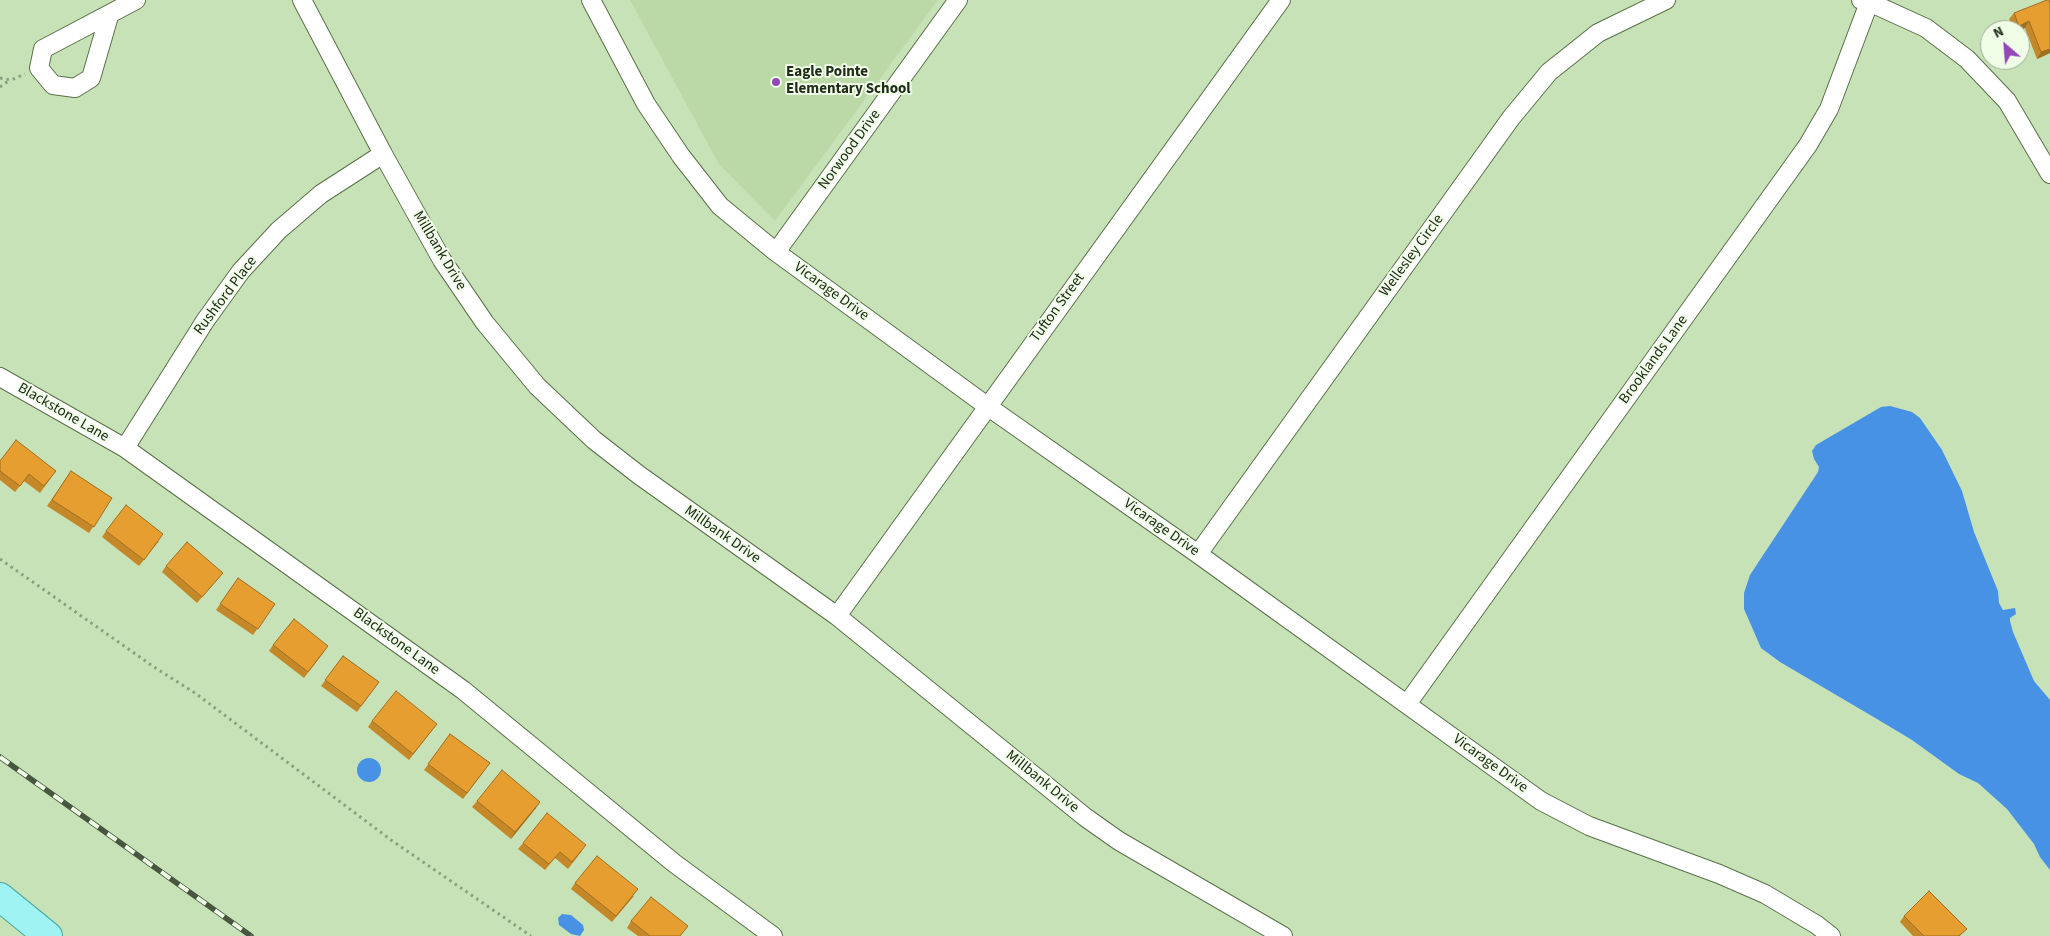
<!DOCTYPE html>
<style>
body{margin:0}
#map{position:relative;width:2050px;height:936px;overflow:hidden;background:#c7e2b7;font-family:"Source Sans 3",sans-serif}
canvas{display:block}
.north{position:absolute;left:1980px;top:20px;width:50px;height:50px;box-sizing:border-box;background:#f0fee8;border:1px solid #9daa96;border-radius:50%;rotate:333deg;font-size:14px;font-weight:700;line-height:20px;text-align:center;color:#212b1b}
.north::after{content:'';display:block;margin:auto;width:18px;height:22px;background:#9347b8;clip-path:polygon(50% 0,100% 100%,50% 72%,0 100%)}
</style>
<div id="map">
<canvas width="2050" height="936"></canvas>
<div class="north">N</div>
</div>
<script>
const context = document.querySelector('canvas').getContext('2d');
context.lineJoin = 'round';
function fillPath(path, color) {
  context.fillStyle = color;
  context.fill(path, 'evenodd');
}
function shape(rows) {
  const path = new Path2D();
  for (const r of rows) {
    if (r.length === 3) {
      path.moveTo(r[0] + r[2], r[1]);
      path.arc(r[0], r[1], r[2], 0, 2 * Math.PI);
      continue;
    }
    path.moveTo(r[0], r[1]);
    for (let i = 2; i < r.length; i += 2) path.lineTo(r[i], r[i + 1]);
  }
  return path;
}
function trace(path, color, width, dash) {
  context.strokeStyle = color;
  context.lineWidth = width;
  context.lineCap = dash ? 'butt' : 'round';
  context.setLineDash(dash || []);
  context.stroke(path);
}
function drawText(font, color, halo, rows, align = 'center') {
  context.font = font + ' "Source Sans 3",sans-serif';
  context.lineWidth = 4;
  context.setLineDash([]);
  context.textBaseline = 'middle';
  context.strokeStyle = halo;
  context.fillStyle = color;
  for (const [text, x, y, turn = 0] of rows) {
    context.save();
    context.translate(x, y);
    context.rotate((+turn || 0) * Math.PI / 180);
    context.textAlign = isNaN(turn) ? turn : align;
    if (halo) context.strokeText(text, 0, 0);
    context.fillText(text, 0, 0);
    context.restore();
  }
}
const built = shape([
 [630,0,938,0,775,221,719,164]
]);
const water = shape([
 [1890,406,1912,412,1920,418,1942,450,1962,491,1974,532,1998,591,1999,603,2003,610,2015,608,2016,614,2010,618,2010,621,2013,632,2034,681,2050,700,2050,870,2040,857,2034,844,2007,809,1978,783,1959,774,1912,740,1877,719,1780,662,1761,648,1744,609,1744,593,1750,575,1818,472,1819,467,1814,459,1812,451,1816,445,1881,407],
 [369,770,12],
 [562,914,571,915,583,925,584,930,580,936,571,934,559,925,558,918]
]);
const path = shape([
 [0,78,11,80,25,74],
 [0,87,10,80],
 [0,559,154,667,195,693,391,840,531,936]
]);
const minor = shape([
 [302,0,383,154,442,260,485,323,537,386,594,440,639,475,837,616,1085,817,1119,841,1283,936],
 [591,0,646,104,681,156,720,206,776,252,987,406,1198,554,1541,801,1589,826,1719,874,1765,894,1817,925,1831,936],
 [1861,0,1869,2,1926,28,1967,59,2007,101,2050,174],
 [109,16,91,78,75,88,53,85,39,68,43,49,136,0],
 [776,252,958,0],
 [0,377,125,448,463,690,674,863,773,936],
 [125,448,205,321,241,271,279,230,321,194,383,154],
 [1198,554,1511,118,1549,72,1598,33,1666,0],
 [837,616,1281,0],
 [1407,704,1808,145,1829,109,1870,0]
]);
const primary = shape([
 [0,897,48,936]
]);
const rail = shape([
 [0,757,251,936]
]);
const wall = shape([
 [2050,3,2050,53,2037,59,2025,28,2019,30,2014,30,2009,19,2014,13],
 [0,461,51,478,40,493,24,481,15,492,0,480],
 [71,471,112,498,89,533,47,506],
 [106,531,159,541,139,566,102,537],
 [166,566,223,573,197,603,162,572],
 [238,578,275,604,253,635,216,610],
 [273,645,324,652,304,678,269,651],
 [343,656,379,682,357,712,321,686],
 [372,721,437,724,409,760,368,727],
 [450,734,490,763,463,799,424,770],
 [477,801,536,808,511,839,472,807],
 [523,843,582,851,568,869,555,858,545,870,518,849],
 [575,883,634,896,612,922,571,889],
 [1904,916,1961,936,1913,936,1900,922],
 [631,921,688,926,680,936,638,936,627,928]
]);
const shadedWall = shape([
 [2029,21,2025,28,2019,30,2016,30,2019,26],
 [2050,49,2050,53,2037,59,2041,52],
 [540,802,536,808,511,839,515,832]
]);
const building = shape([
 [2047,0,2049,0,2050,3,2050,49,2041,52,2029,21,2019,26,2014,13,2047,0],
 [16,440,56,471,44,486,29,474,20,486,0,471,0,461,16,440],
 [71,471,112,498,94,527,52,500,71,471],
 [126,505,163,534,144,560,106,531,126,505],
 [187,542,223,573,202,597,166,566,187,542],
 [238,578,275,604,258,629,220,604,238,578],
 [294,619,328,646,308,672,273,645,294,619],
 [343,656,379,682,361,706,325,680,343,656],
 [396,691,437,724,413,754,372,721,396,691],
 [450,734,490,763,467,793,428,764,450,734],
 [502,770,540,802,515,832,477,801,502,770],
 [547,813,586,845,572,862,560,852,549,864,523,843,547,813],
 [597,856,638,889,616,916,575,883,597,856],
 [1929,891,1967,929,1959,936,1924,936,1904,916,1929,891],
 [651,897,688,926,680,936,650,936,631,921,651,897]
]);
const markers = [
 [776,82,5,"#9347b8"]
];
const poiNames = [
 ["Eagle Pointe",786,73],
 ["Elementary School",786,90]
];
const streetNames = [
 ["Norwood Drive",850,150,-54],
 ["Millbank Drive",439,251,59],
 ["Wellesley Circle",1412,256,-54],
 ["Vicarage Drive",831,292,36],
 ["Rushford Place",226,296,-53],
 ["Tufton Street",1058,308,-54],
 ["Brooklands Lane",1654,360,-54],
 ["Blackstone Lane",63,413,30],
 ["Vicarage Drive",1161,528,35],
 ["Millbank Drive",722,535,35],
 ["Blackstone Lane",396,642,36],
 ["Vicarage Drive",1490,764,36],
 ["Millbank Drive",1042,782,39]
];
fillPath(built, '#bbd8a7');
fillPath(water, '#4892e6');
trace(minor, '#5a714a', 20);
trace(primary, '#49a8a1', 30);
trace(path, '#8ba07f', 3, [2.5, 4]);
trace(minor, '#fff', 18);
trace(primary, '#9ff3f2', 28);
trace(rail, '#485640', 5.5);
trace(rail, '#f0fee8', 4, [11]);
fillPath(wall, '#c58828');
fillPath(shadedWall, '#a06f21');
fillPath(building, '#e59e2f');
trace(building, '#a06f21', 1);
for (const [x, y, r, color] of markers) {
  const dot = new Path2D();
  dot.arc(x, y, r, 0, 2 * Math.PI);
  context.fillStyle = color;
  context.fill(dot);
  trace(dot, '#f0fee8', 2);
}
drawText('bold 15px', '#212b1b', '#f0fee8', poiNames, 'left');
drawText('15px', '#212b1b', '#f0fee8', streetNames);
</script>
